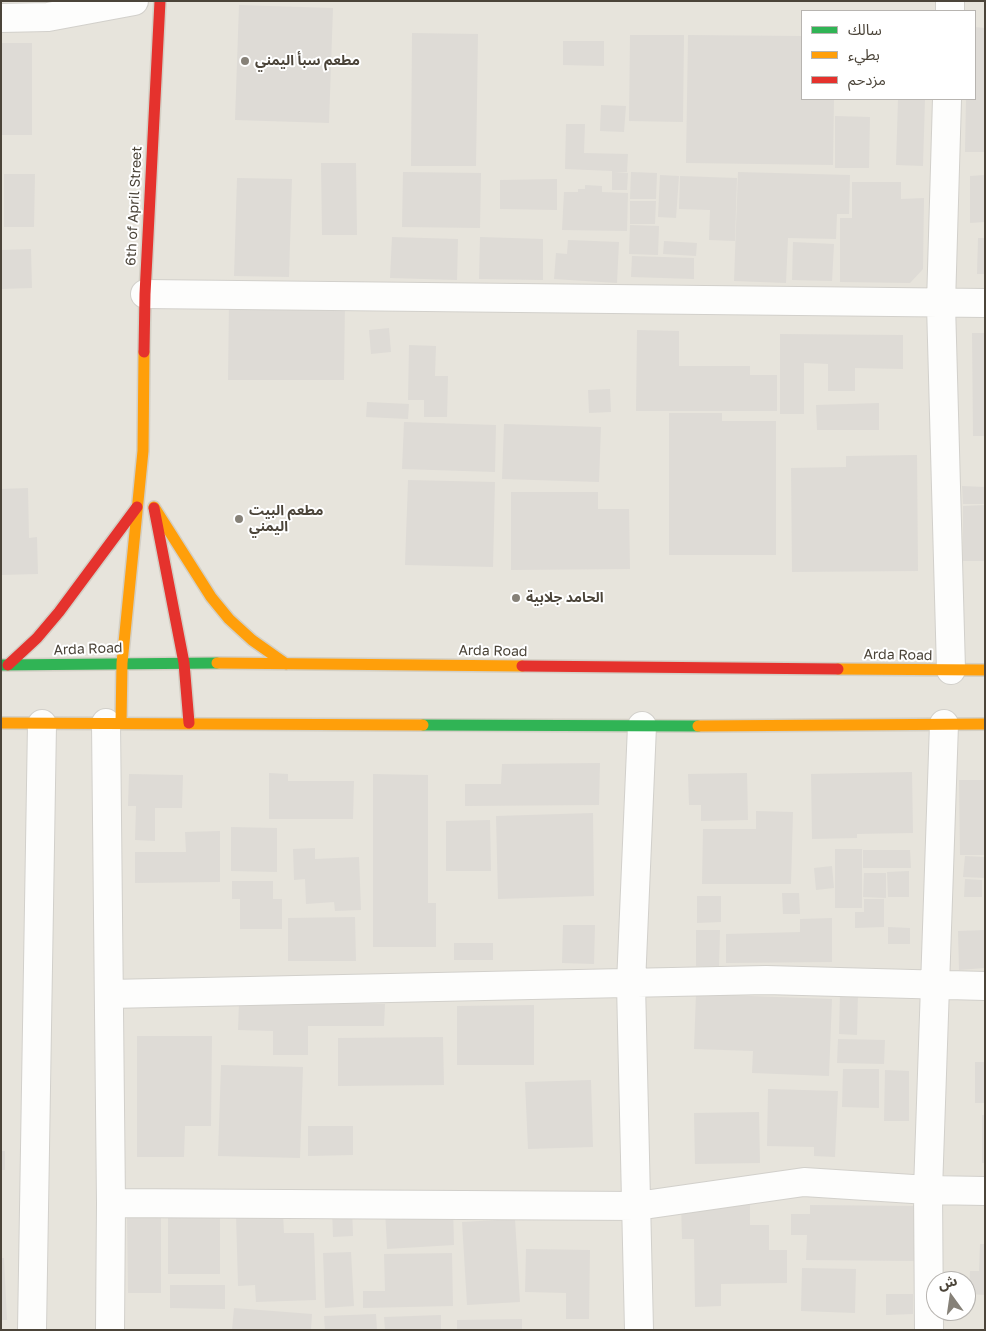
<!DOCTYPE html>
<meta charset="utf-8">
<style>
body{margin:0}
#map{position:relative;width:986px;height:1331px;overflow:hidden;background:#f4f2ee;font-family:"Golos Text","Noto Sans Arabic",sans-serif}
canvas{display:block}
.frame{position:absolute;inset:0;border:2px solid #4b4439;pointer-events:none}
.legend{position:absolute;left:801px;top:10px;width:175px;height:90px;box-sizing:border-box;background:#fff;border:1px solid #b7b4b0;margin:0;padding:6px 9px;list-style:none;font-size:15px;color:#4b4439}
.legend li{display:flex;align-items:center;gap:10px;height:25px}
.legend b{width:25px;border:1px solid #b7b4b0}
.north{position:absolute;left:926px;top:1271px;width:50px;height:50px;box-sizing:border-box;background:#fff;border:1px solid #b7b4b0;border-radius:50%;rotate:346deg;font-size:14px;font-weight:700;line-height:20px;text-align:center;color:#4b4439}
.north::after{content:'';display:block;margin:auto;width:18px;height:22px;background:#868178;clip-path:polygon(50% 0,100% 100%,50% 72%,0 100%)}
</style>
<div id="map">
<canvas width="986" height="1331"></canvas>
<div class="frame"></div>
<ul class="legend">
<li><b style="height:6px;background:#30b455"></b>سالك</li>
<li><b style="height:6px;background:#ff9f0a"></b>بطيء</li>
<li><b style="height:6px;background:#e5322d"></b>مزدحم</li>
</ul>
<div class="north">ش</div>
</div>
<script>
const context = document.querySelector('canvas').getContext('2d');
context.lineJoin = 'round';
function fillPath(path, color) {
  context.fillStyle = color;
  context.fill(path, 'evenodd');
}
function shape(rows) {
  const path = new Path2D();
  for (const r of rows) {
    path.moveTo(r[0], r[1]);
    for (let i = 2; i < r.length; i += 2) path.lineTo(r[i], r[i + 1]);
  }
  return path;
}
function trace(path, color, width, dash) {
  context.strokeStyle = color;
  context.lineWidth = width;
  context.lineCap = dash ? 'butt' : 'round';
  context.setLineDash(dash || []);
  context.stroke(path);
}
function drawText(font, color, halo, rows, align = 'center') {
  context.font = font + ' "Golos Text","Noto Sans Arabic",sans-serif';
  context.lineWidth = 4;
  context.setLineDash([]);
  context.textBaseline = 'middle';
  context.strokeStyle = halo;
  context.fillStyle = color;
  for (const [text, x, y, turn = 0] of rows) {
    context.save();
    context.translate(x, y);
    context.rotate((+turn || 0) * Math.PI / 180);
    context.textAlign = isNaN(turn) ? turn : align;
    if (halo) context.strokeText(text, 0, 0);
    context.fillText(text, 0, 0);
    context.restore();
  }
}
const residential = shape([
 [1,1,985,1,985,1330,1,1330],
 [802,11,975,11,975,99,802,99],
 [936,1281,966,1281,966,1311,936,1311]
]);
const building = shape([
 [239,5,333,8,329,123,235,120],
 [975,27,985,28,985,152,965,152,966,99,975,99],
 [412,33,478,34,476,166,411,166],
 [630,35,684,35,683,122,629,121],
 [688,35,802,36,802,99,834,99,833,165,686,163],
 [563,41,604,41,604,66,563,65],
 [1,43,32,43,32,135,2,135],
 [898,99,925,99,923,166,896,165],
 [601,105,626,106,624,132,600,131],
 [835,116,870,117,869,168,835,168],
 [566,124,585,124,584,153,628,154,627,172,615,172,628,173,627,190,612,190,612,171,565,169],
 [321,163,356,163,357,235,322,235],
 [403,172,481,173,480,228,402,227],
 [631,172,657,173,656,199,630,199],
 [738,172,850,175,849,214,837,214,836,239,788,238,786,283,734,281],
 [4,174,35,174,34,227,4,227],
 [660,175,679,176,676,218,658,217],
 [985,175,985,222,970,223,970,176],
 [680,176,737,178,735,241,709,240,710,210,679,209],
 [237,178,292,179,289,277,234,276],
 [557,179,557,210,500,209,500,180],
 [852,182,901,182,901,199,924,198,923,269,910,283,840,282,840,218,852,218],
 [585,185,602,186,602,192,628,193,627,231,562,230,564,192,578,192,578,189,585,189],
 [630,201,656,201,655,224,630,224],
 [630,225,659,226,658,255,629,254],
 [392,237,458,239,457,280,390,278],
 [480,237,543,239,543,280,479,279],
 [978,238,985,238,985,274,977,274],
 [568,240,619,242,617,283,554,279,556,253,567,254],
 [664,241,697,243,696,256,663,254],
 [793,242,834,244,832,281,792,280],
 [31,249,32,288,1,289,1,250],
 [632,256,694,258,694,279,631,277],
 [229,301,345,301,344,380,228,380],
 [389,328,391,352,371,354,369,330],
 [637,330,679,331,679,366,750,366,750,375,777,375,777,411,636,411],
 [972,333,985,333,985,436,973,436],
 [780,334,903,335,903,369,855,368,855,391,828,391,828,364,804,363,804,414,780,414],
 [409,345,436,346,435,376,448,376,447,417,424,417,424,400,408,400],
 [610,389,611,412,589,413,588,390],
 [367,402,409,404,408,419,366,417],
 [879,403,879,430,817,430,816,405],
 [669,413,722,413,722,421,776,421,776,555,669,555],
 [404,422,496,425,495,472,402,469],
 [504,424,601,427,599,482,502,479],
 [917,455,918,571,792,572,791,468,846,467,846,456],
 [408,480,495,482,493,567,405,565],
 [962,486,985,487,985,504,963,504],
 [28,488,29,538,37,537,38,574,1,575,1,489],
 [511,492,598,492,598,509,629,509,630,569,511,570],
 [985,505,985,561,963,561,963,506],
 [600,763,599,805,465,806,465,784,501,784,502,764],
 [912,772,913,833,857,834,857,838,812,839,811,774],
 [269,773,288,774,288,781,354,781,353,819,269,819],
 [747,773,748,820,701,821,701,805,689,805,688,774],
 [129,774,183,775,182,808,155,808,155,841,135,840,136,806,128,806],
 [373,774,428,775,428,903,436,903,436,947,373,947],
 [959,780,985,780,985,855,960,855],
 [756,811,793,812,791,884,702,884,703,829,756,829],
 [593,813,594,896,498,899,496,816],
 [490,820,491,871,446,871,446,821],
 [231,827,277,828,277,872,231,871],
 [220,831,220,882,135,883,135,852,186,852,185,832],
 [315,848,315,859,359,857,361,910,335,911,334,902,306,904,305,879,294,880,293,849],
 [835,849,862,849,862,908,835,908],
 [863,850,910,850,911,868,863,868],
 [965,856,985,857,985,878,963,877],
 [832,866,834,888,816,890,814,868],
 [909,871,909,897,888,897,887,872],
 [864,873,886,873,886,898,863,897],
 [965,879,982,880,982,897,964,897],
 [232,881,273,881,273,899,282,899,282,929,240,929,240,899,232,899],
 [782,893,799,893,800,914,783,914],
 [697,896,721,896,721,922,697,923],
 [864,899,884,899,884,927,855,928,855,912,864,912],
 [355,917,356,961,288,961,288,918],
 [832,918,832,962,726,963,726,934,800,932,800,919],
 [563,925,595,925,594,964,562,963],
 [888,927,910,928,910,944,888,944],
 [696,930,720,930,719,966,696,966],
 [985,930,985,968,959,970,958,931],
 [454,943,493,943,493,960,454,960],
 [840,993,858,993,857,1035,839,1034],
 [696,994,832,999,829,1076,752,1073,753,1051,694,1049],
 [239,1003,385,1004,384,1026,308,1026,308,1055,273,1055,273,1031,238,1030],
 [534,1005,534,1065,457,1065,457,1006],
 [137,1036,212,1036,211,1126,185,1126,184,1157,137,1157],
 [443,1037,444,1085,338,1086,338,1038],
 [838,1039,885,1040,884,1064,837,1063],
 [975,1062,985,1062,985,1103,975,1103],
 [221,1065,303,1067,300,1158,218,1156],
 [843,1069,879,1069,879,1108,842,1107],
 [885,1070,909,1071,909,1121,884,1121],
 [591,1080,593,1147,528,1149,525,1082],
 [768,1089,838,1091,835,1157,814,1156,814,1147,767,1146],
 [759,1112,760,1163,695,1164,694,1113],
 [982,1115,985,1115,985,1163,982,1163],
 [308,1126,353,1126,353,1155,308,1156],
 [1,1151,5,1151,5,1170,1,1170],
 [750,1203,750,1225,769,1225,769,1250,787,1250,787,1283,721,1284,721,1306,695,1307,694,1239,682,1239,681,1204],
 [810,1205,917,1206,916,1261,806,1260,807,1235,791,1235,791,1214,810,1214],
 [453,1206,454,1245,387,1249,385,1209],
 [352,1207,353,1236,333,1237,332,1208],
 [283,1213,284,1233,314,1233,316,1300,256,1302,255,1285,238,1286,236,1214],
 [168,1214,220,1214,220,1274,168,1274],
 [127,1215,161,1215,161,1293,128,1293],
 [515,1219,520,1302,467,1305,462,1222],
 [980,1244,985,1244,985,1295,969,1294,970,1271,979,1271],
 [526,1249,590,1250,589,1319,566,1319,566,1293,525,1292],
 [351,1252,354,1306,325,1308,323,1253],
 [452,1253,453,1306,363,1308,363,1291,385,1291,384,1254],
 [1,1258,4,1258,7,1320,1,1320],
 [802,1268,856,1269,855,1313,801,1311],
 [170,1285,225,1285,225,1309,170,1308],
 [886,1294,913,1294,913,1314,886,1315],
 [234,1308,312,1314,311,1330,232,1330],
 [376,1314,377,1330,325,1330,324,1316],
 [441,1315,441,1330,385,1330,384,1317],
 [522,1319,522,1330,457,1330,457,1320]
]);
const street = shape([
 [950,11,950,1],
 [1,18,48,17,134,1],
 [947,99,941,304,951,670],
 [145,294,985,303],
 [106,723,111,1203,110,1330],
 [109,994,766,980,985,986],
 [111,1203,637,1206,804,1182,928,1190,985,1191],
 [32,1330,42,724],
 [639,1330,631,984,642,726],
 [929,1330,928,1190,944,724]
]);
const fast = shape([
 [1,665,217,663],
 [423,725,698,726]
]);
const slow = shape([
 [154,507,211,597,229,619,252,640,286,664],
 [217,663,522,666],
 [838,669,985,670],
 [1,723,423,725],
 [121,723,122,663,143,451,144,352],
 [698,726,985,724]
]);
const jam = shape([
 [144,352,145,294,160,1],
 [154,508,184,663,189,723],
 [8,665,37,638,59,612,137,507],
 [522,666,838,669]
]);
const markers = [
 [245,61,5,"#868178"],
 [239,519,5,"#868178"],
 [516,598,5,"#868178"]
];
const poiNames = [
 ["مطعم سبأ اليمني",255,61],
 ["مطعم البيت",249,511],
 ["اليمني",249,527],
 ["الحامد جلابية",526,598]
];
const streetNames = [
 ["6th of April Street",134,206,-87],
 ["Arda Road",88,649,-2],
 ["Arda Road",493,651,1],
 ["Arda Road",898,655,1]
];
fillPath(residential, '#e7e4dc');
fillPath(building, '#dedbd6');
trace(street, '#d2d0cb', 30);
trace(fast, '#d3cfc5', 14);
trace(slow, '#d3cfc5', 14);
trace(jam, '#d3cfc5', 14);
trace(street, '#fdfdfc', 28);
trace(fast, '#30b455', 11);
trace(slow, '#ff9f0a', 11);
trace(jam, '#e5322d', 11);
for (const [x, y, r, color] of markers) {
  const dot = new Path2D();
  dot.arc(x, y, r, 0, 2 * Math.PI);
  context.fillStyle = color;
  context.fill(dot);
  trace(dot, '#fff', 2);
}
drawText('bold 14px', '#4b4439', '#fff', poiNames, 'left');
drawText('14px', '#4b4439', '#fff', streetNames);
</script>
